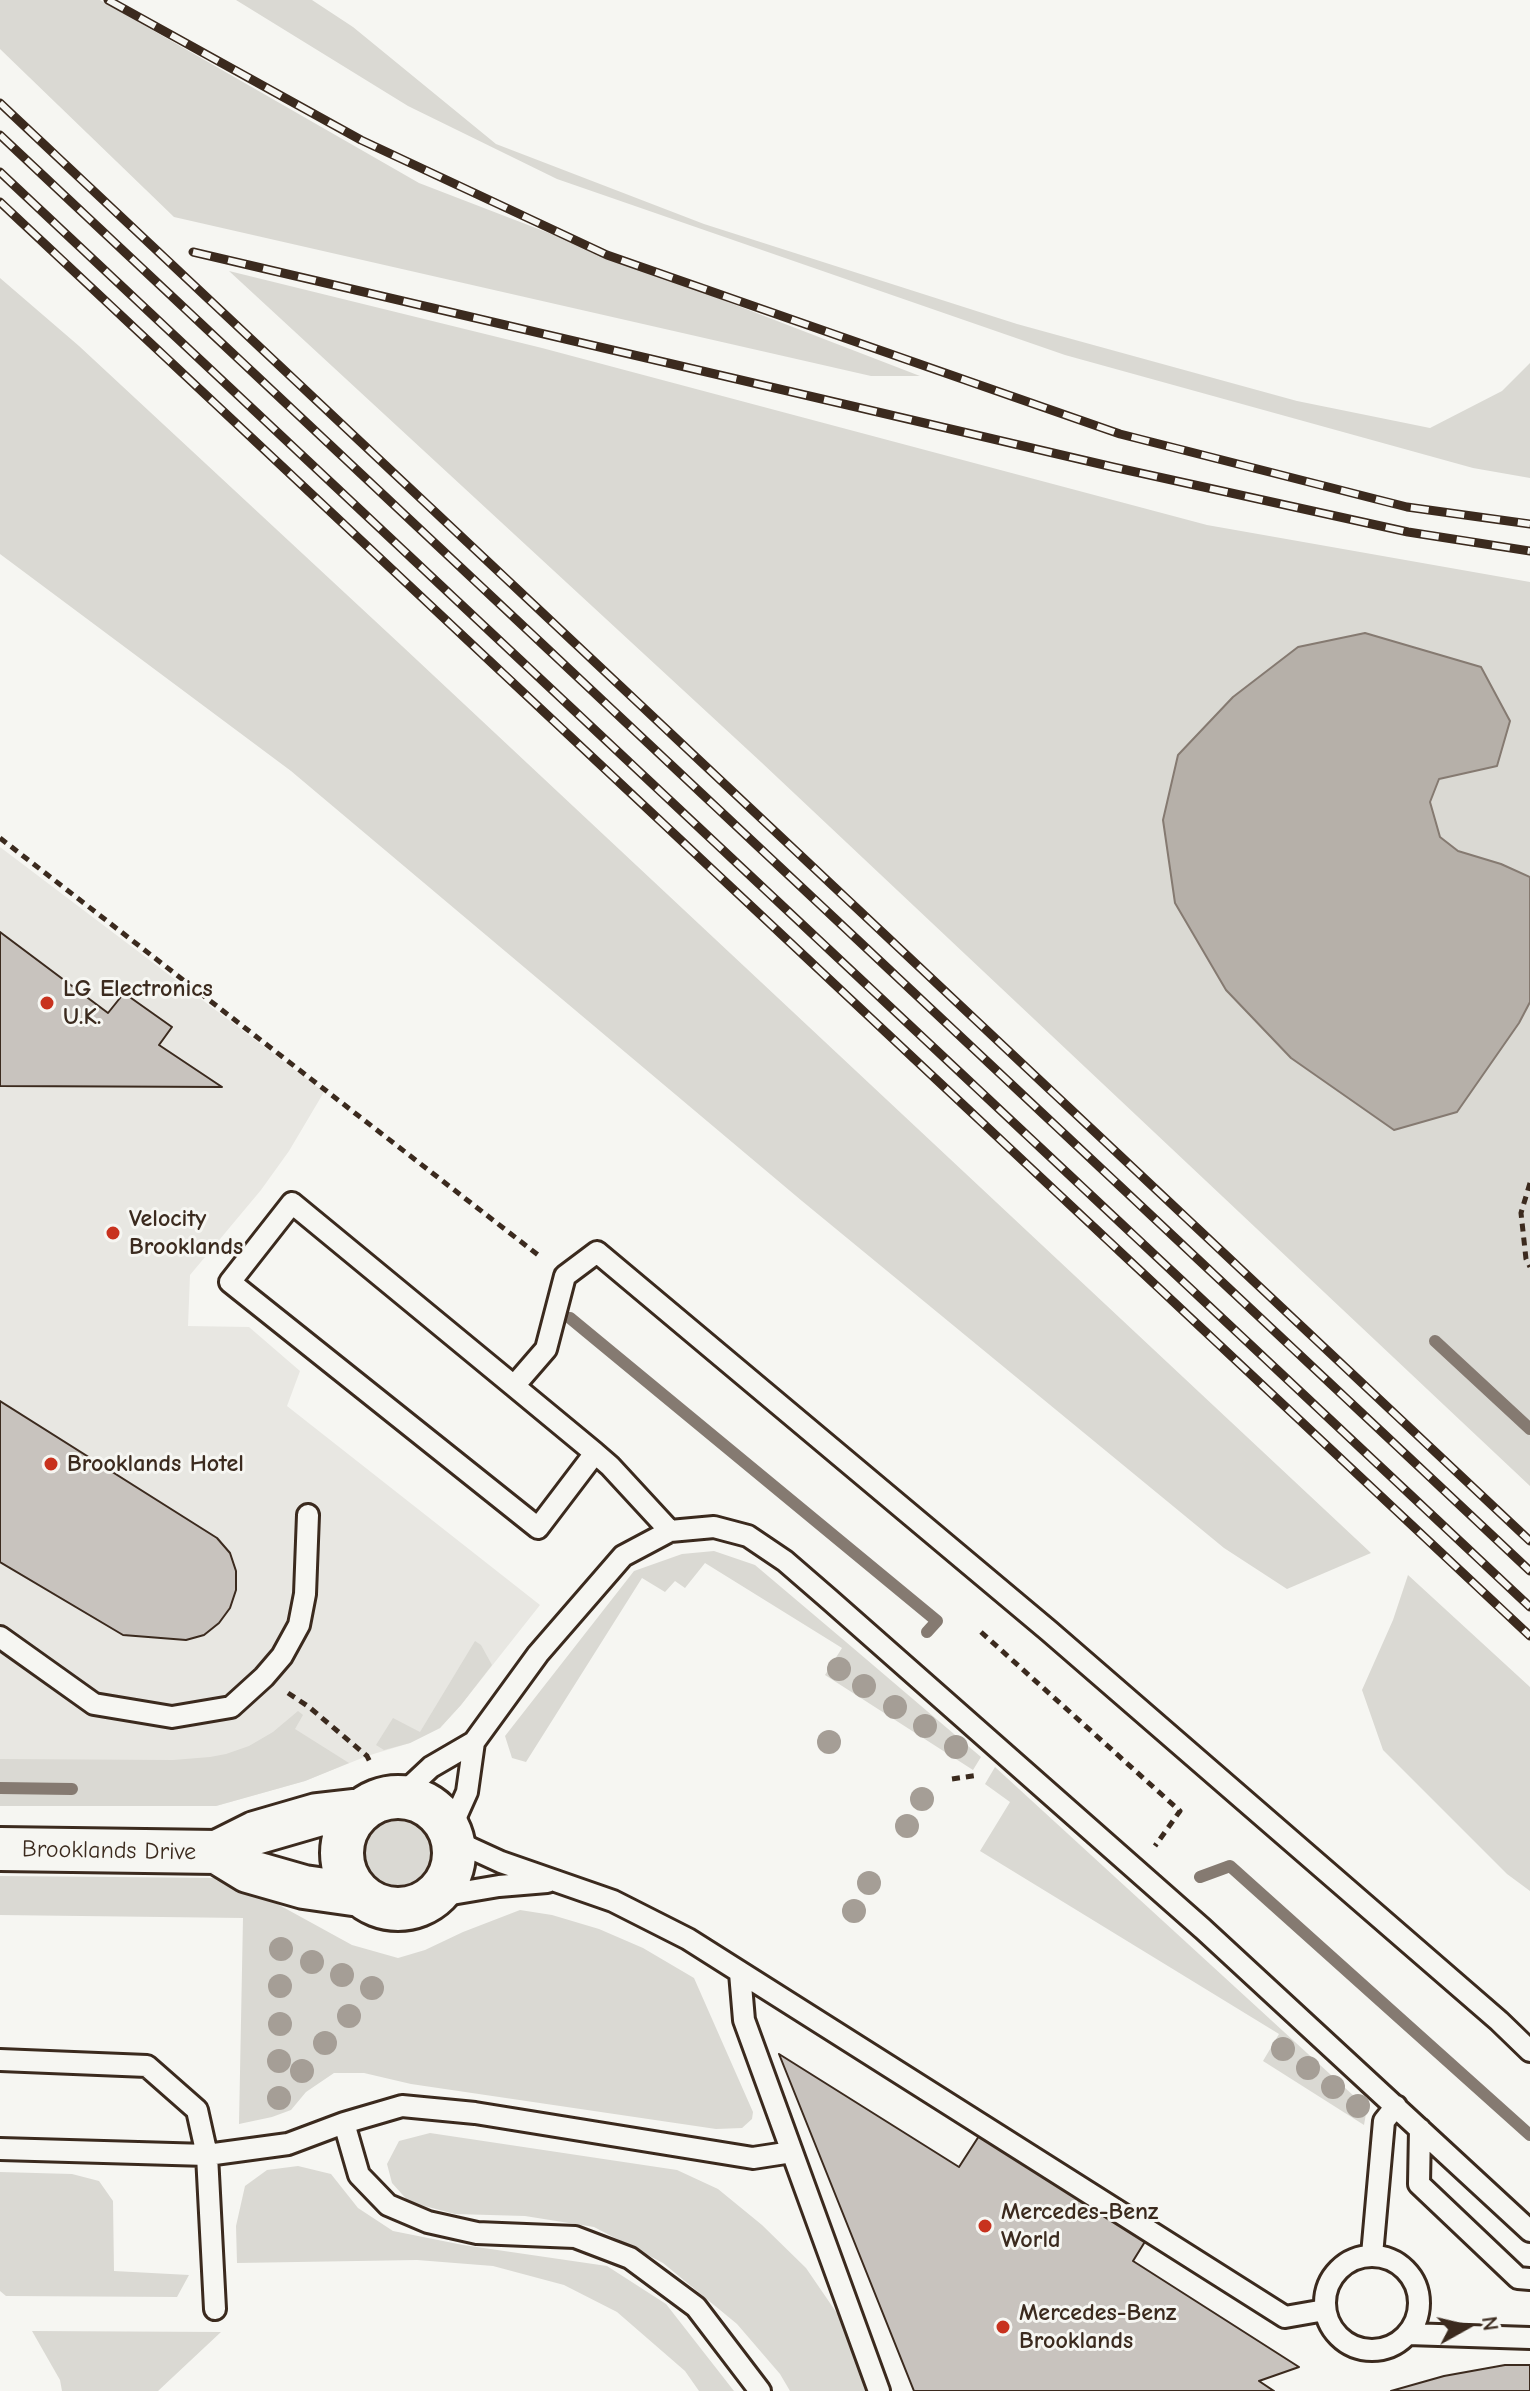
<!DOCTYPE html>
<style>
body{margin:0}
#map{position:relative;width:1530px;height:2391px;overflow:hidden;background:#f6f6f2;font-family:"Comic Neue",sans-serif}
canvas{display:block}
.north{position:absolute;left:1426px;top:2287px;width:80px;height:80px;-webkit-text-stroke:6px #f6f6f2;paint-order:stroke;rotate:82deg;font-size:22px;font-weight:700;line-height:32px;text-align:center;color:#3b2a1e}
.north::after{content:'';display:block;margin:auto;width:28px;height:36px;background:#3b2a1e;clip-path:polygon(50% 0,100% 100%,50% 72%,0 100%)}
</style>
<div id="map">
<canvas width="1530" height="2391"></canvas>
<div class="north">N</div>
</div>
<script>
const context = document.querySelector('canvas').getContext('2d');
context.lineJoin = 'round';
function fillPath(path, color) {
  context.fillStyle = color;
  context.fill(path, 'evenodd');
}
function shape(rows) {
  const path = new Path2D();
  for (const r of rows) {
    if (r.length === 3) {
      path.moveTo(r[0] + r[2], r[1]);
      path.arc(r[0], r[1], r[2], 0, 2 * Math.PI);
      continue;
    }
    path.moveTo(r[0], r[1]);
    for (let i = 2; i < r.length; i += 2) path.lineTo(r[i], r[i + 1]);
  }
  return path;
}
function trace(path, color, width, dash) {
  context.strokeStyle = color;
  context.lineWidth = width;
  context.lineCap = dash ? 'butt' : 'round';
  context.setLineDash(dash || []);
  context.stroke(path);
}
function drawText(font, color, halo, rows, align = 'center') {
  context.font = font + ' "Comic Neue",sans-serif';
  context.lineWidth = 6;
  context.setLineDash([]);
  context.textBaseline = 'middle';
  context.strokeStyle = halo;
  context.fillStyle = color;
  for (const [text, x, y, turn = 0] of rows) {
    context.save();
    context.translate(x, y);
    context.rotate((+turn || 0) * Math.PI / 180);
    context.textAlign = isNaN(turn) ? turn : align;
    if (halo) context.strokeText(text, 0, 0);
    context.fillText(text, 0, 0);
    context.restore();
  }
}
const built = shape([
 [0,847,324,1092,289,1151,261,1190,190,1275,188,1326,249,1327,300,1371,287,1406,540,1605,461,1705,440,1728,410,1743,367,1756,305,1781,216,1806,0,1806]
]);
const green = shape([
 [0,0,100,0,419,183,920,376,871,376,174,217,0,49],
 [236,0,312,0,353,27,496,144,704,224,1017,324,1297,401,1430,428,1502,391,1530,363,1530,478,1473,468,1065,355,557,179,408,106],
 [229,271,542,348,1207,525,1530,582,1530,877,1501,864,1458,851,1440,837,1430,802,1439,779,1498,766,1481,667,1365,633,1457,1112,1519,1023,1530,1002,1530,1486,761,762],
 [0,278,79,346,402,646,1371,1553,1287,1589,1224,1548,802,1201,291,771,0,554],
 [714,1551,755,1565,846,1642,981,1757,973,1770,825,1675,842,1648,705,1563,685,1588,675,1581,665,1592,642,1578,526,1762,512,1758,505,1736,634,1571,682,1554],
 [1408,1575,1530,1687,1530,1891,1507,1874,1383,1750,1362,1690,1393,1620],
 [475,1641,481,1645,492,1665,461,1705,440,1728,410,1743,384,1750,376,1745,393,1718,420,1732],
 [298,1711,303,1715,295,1729,349,1763,305,1781,216,1806,0,1806,0,1759,173,1760,210,1757,226,1754,249,1746,273,1732],
 [995,1767,1367,2108,1364,2125,1263,2061,1279,2034,980,1851,1010,1802,985,1784],
 [398,1853,40],
 [0,1876,225,1878,244,1890,270,1900,352,1945,398,1958,425,1950,463,1932,520,1910,552,1915,599,1929,643,1948,694,1978,753,2112,752,2119,742,2128,716,2129,411,2084,364,2073,334,2073,306,2092,291,2110,272,2117,239,2124,243,1918,0,1915],
 [430,2133,677,2170,718,2189,762,2225,806,2268,845,2325,867,2391,790,2391,780,2374,737,2324,663,2263,594,2227,525,2216,455,2214,409,2202,392,2183,387,2164,399,2141],
 [298,2166,331,2174,358,2208,393,2231,463,2245,607,2266,666,2304,734,2391,699,2391,685,2371,617,2312,564,2285,493,2266,417,2260,237,2263,236,2226,245,2186,267,2170],
 [0,2172,72,2174,99,2181,113,2201,114,2271,189,2275,177,2297,6,2296,0,2291],
 [32,2331,221,2332,158,2391,62,2391,60,2380]
]);
const water = shape([
 [1365,633,1481,667,1510,721,1497,766,1439,779,1430,802,1440,837,1458,851,1501,864,1530,877,1530,1002,1519,1023,1457,1112,1394,1130,1291,1058,1226,990,1175,903,1163,820,1178,755,1233,697,1298,647,1365,633]
]);
const stream = shape([
 [570,1318,937,1621,927,1632],
 [1435,1341,1530,1429],
 [0,1788,72,1789],
 [1200,1877,1230,1866,1530,2135]
]);
const building = shape([
 [0,932,108,1013,124,993,172,1027,159,1045,222,1087,0,1086,0,932],
 [0,1401,217,1538,230,1553,236,1571,236,1590,230,1608,219,1623,204,1635,186,1640,123,1635,0,1562,0,1401],
 [779,2054,959,2167,979,2136,1146,2240,1133,2261,1299,2367,1259,2381,1274,2391,914,2391,779,2054],
 [1505,2365,1530,2365,1530,2391,1391,2391,1444,2376,1505,2365]
]);
const path = shape([
 [0,838,542,1258],
 [1530,1183,1521,1213,1526,1259,1530,1267],
 [981,1632,1180,1811,1155,1846],
 [288,1693,309,1707,367,1756,371,1764],
 [952,1779,979,1775]
]);
const lane = shape([
 [514,1386,546,1349,565,1276,597,1252,1049,1631,1499,2021,1530,2051],
 [595,1453,538,1528,230,1282,292,1203,514,1386,595,1453,610,1466,670,1531],
 [0,1637,94,1704,172,1717,231,1707,264,1677,282,1656,299,1625,305,1594,308,1515],
 [400,1796,431,1767,474,1742,538,1654,623,1556,670,1531,714,1527,748,1536,785,1561,830,1600,1203,1929,1530,2231],
 [450,1830,467,1792,474,1742],
 [453,1840,501,1862,613,1901,688,1939,1285,2317,1325,2310],
 [434,1897,499,1886,547,1882],
 [740,1973,744,2020,879,2391],
 [0,2060,147,2066,197,2110,207,2155,215,2309],
 [344,2123,359,2175,388,2205,428,2222,477,2233,575,2237,630,2258,696,2307,760,2391],
 [1420,2129,1419,2184,1518,2278,1530,2279],
 [0,2149,207,2155,288,2144,344,2123,402,2106,475,2113,753,2158,792,2152],
 [1372,2255,1384,2121,1396,2106],
 [1372,2303,47],
 [1408,2334,1530,2338]
]);
const street = shape([
 [398,1853,56],
 [0,1849,217,1852,255,1833,317,1815,361,1810],
 [217,1852,248,1871,304,1887,360,1895]
]);
const rail = shape([
 [108,0,361,140,607,255,1120,434,1407,507,1530,524],
 [0,103,1530,1541],
 [0,135,1530,1571],
 [0,172,1530,1607],
 [0,202,1530,1636],
 [193,252,1113,467,1408,532,1530,551]
]);
const trees = [
 [839,1669],
 [864,1686],
 [895,1707],
 [925,1726],
 [829,1742],
 [956,1747],
 [922,1799],
 [907,1826],
 [869,1883],
 [854,1911],
 [281,1949],
 [312,1962],
 [342,1975],
 [280,1986],
 [372,1988],
 [349,2016],
 [280,2024],
 [325,2043],
 [1283,2049],
 [279,2061],
 [1308,2068],
 [302,2071],
 [1333,2087],
 [279,2098],
 [1358,2106]
];
const markers = [
 [47,1003,8,"#c8321e"],
 [113,1233,8,"#c8321e"],
 [51,1464,8,"#c8321e"],
 [985,2226,8,"#c8321e"],
 [1003,2327,8,"#c8321e"]
];
const poiNames = [
 ["LG Electronics",63,989],
 ["U.K.",63,1017],
 ["Velocity",129,1219],
 ["Brooklands",129,1247],
 ["Brooklands Hotel",67,1464],
 ["Mercedes-Benz",1001,2212],
 ["World",1001,2240],
 ["Mercedes-Benz",1019,2313],
 ["Brooklands",1019,2341]
];
const streetNames = [
 ["Brooklands Drive",109,1851,1]
];
fillPath(built, '#e8e7e2');
fillPath(green, '#dad9d3');
fillPath(water, '#b6b0a9');
trace(water, '#857a71', 2);
trace(stream, '#857a71', 12);
fillPath(building, '#c8c3be');
trace(building, '#3b2a1e', 2);
trace(lane, '#3b2a1e', 26);
trace(street, '#3b2a1e', 48);
trace(path, '#3b2a1e', 5, [8, 6]);
trace(lane, '#f6f6f2', 20);
trace(street, '#f6f6f2', 42);
trace(rail, '#3b2a1e', 9);
trace(rail, '#f6f6f2', 6, [18]);
context.fillStyle = '#a59e96';
for (const [x, y] of trees) {
  context.beginPath();
  context.arc(x, y, 12, 0, 2 * Math.PI);
  context.fill();
}
for (const [x, y, r, color] of markers) {
  const dot = new Path2D();
  dot.arc(x, y, r, 0, 2 * Math.PI);
  context.fillStyle = color;
  context.fill(dot);
  trace(dot, '#f6f6f2', 3);
}
drawText('bold 24px', '#3b2a1e', '#f6f6f2', poiNames, 'left');
drawText('24px', '#3b2a1e', '#f6f6f2', streetNames);
</script>
